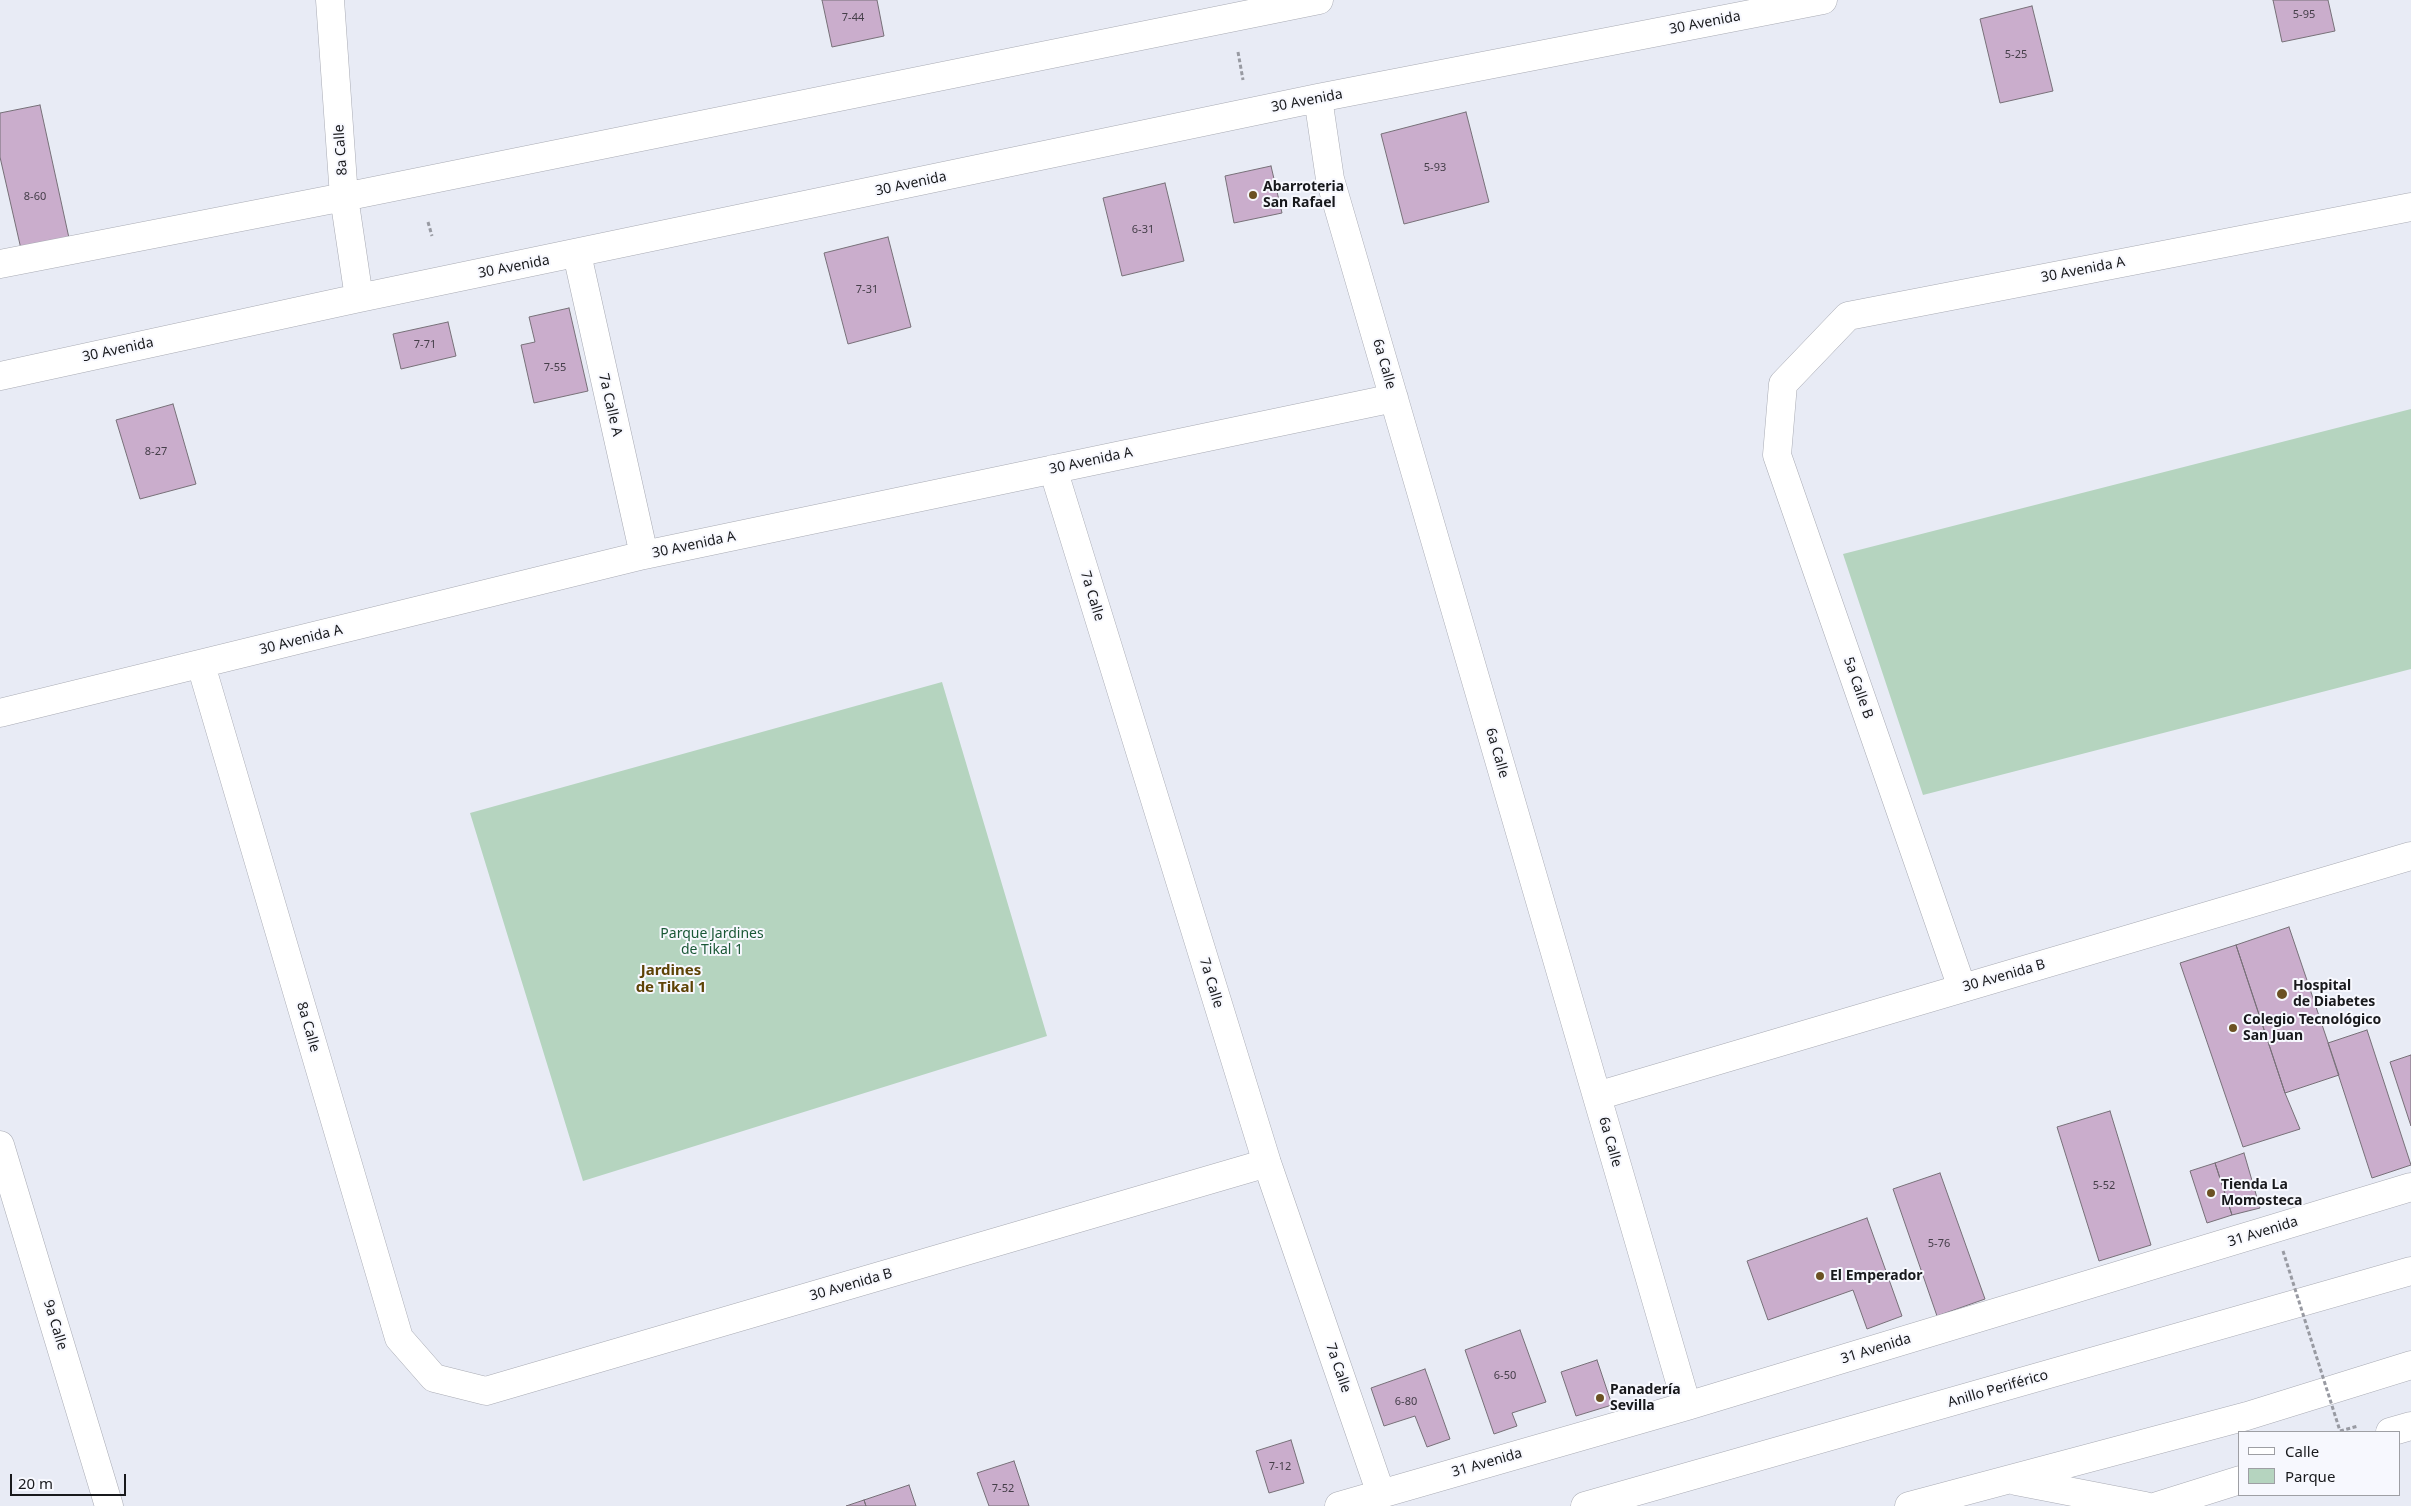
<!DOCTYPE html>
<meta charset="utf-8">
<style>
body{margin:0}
#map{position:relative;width:2411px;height:1506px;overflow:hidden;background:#e8ebf5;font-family:"Noto Sans",sans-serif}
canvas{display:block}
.legend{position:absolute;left:2238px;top:1431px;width:162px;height:65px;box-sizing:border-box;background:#f7f8fe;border:1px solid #9e9fa4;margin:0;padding:6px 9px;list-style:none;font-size:15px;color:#18191c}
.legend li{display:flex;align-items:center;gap:10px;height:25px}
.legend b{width:25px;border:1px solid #9e9fa4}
.scale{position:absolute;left:10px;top:1474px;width:116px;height:22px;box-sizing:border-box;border:2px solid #18191c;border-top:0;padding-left:6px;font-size:15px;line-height:18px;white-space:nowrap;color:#18191c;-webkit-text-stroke:4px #f7f8fe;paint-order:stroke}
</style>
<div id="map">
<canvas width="2411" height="1506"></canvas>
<ul class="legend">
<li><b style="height:6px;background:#fff"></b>Calle</li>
<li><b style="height:14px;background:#b5d4bf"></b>Parque</li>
</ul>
<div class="scale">20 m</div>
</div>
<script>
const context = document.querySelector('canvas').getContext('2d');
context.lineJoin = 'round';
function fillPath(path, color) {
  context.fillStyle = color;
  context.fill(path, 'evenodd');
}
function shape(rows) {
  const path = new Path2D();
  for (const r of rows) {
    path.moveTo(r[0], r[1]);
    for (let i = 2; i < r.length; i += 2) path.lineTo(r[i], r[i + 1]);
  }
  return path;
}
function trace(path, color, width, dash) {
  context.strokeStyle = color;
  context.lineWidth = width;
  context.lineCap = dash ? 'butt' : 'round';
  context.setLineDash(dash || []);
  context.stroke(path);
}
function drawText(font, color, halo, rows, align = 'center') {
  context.font = font + ' "Noto Sans",sans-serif';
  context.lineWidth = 4;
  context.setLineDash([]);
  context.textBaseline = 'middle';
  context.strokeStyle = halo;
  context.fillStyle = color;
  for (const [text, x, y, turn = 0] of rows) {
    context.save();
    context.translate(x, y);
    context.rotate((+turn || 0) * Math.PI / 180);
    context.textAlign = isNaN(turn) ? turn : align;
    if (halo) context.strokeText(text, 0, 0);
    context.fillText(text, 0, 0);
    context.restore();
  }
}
const green = shape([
 [2411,409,2411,669,1923,795,1843,554],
 [942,682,1047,1036,583,1181,470,813]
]);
const building = shape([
 [822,0,877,0,884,36,832,47,822,0],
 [2273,0,2328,0,2335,31,2282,42,2273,0],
 [2032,6,2053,91,2000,103,1980,19,2032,6],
 [40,105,69,238,21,249,0,157,0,113,40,105],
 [1466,112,1489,202,1404,224,1381,134,1466,112],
 [1271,166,1282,213,1234,223,1225,176,1271,166],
 [1165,183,1184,261,1122,276,1103,198,1165,183],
 [888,237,911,327,848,344,824,253,888,237],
 [569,308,588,391,534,403,521,345,535,342,529,317,569,308],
 [448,322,456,356,401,369,393,334,448,322],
 [173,404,196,484,140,499,116,420,173,404],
 [2289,927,2339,1075,2285,1093,2236,945,2289,927],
 [2236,945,2285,1093,2300,1129,2243,1147,2180,963,2236,945],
 [2367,1030,2411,1165,2372,1178,2328,1043,2367,1030],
 [2411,1055,2411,1126,2390,1062,2411,1055],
 [2110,1111,2151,1245,2099,1261,2057,1127,2110,1111],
 [2244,1153,2260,1208,2232,1215,2215,1163,2244,1153],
 [2215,1163,2232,1215,2207,1223,2190,1171,2215,1163],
 [1940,1173,1985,1299,1937,1316,1893,1189,1940,1173],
 [1867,1218,1902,1316,1867,1329,1853,1290,1768,1320,1747,1261,1867,1218],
 [1520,1330,1546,1402,1512,1413,1517,1426,1494,1434,1465,1350,1520,1330],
 [1597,1360,1612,1405,1576,1416,1561,1372,1597,1360],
 [1425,1369,1450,1439,1427,1447,1415,1416,1384,1426,1371,1388,1425,1369],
 [1291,1440,1304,1483,1269,1493,1256,1451,1291,1440],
 [1014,1461,1029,1506,989,1506,977,1473,1014,1461],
 [909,1485,916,1506,866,1506,864,1500,909,1485],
 [864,1500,866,1506,846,1506,864,1500]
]);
const path = shape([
 [1238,52,1243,80],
 [428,222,432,236],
 [2340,1431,2358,1426]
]);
const minor = shape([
 [330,0,344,197,359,298],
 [1318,98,1330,179,1687,1406],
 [577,254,644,555],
 [0,264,344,197,1319,0],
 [0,376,359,298,1318,98,1823,0],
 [1053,469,1267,1163,1381,1494],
 [201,665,399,1338,434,1378,486,1391,1267,1163],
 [0,713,644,555,1394,398],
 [1962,988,1777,455,1783,384,1848,316,2411,207],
 [1597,1096,2411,856],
 [0,1145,109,1506],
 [2390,1432,2411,1426],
 [1339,1506,1687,1406,2411,1187],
 [2157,1506,2240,1480]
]);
const highway = shape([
 [2016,1481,2145,1506],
 [1585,1506,2411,1271],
 [1909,1506,2247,1416,2411,1365]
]);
const pathBridge = shape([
 [2283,1251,2340,1431]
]);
const markers = [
 [1253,195,5,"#6b5123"],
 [2282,994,6,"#6b5123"],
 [2233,1028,5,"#6b5123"],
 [2211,1193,5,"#6b5123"],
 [1820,1276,5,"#6b5123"],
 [1600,1398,5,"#6b5123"]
];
const numberNames = [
 ["5-95",2304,15],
 ["7-44",853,18],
 ["5-25",2016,55],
 ["5-93",1435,168],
 ["8-60",35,197],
 ["6-31",1143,230],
 ["7-31",867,290],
 ["7-71",425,345],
 ["7-55",555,368],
 ["8-27",156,452],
 ["5-52",2104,1186],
 ["5-76",1939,1244],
 ["6-50",1505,1376],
 ["6-80",1406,1402],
 ["7-12",1280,1467],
 ["7-52",1003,1489]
];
const streetNames = [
 ["30 Avenida",1705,23,-11],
 ["30 Avenida",1307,101,-11],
 ["8a Calle",341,150,-94],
 ["30 Avenida",911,184,-12],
 ["30 Avenida",514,267,-11],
 ["30 Avenida A",2083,270,-11],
 ["30 Avenida",118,350,-12],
 ["6a Calle",1384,364,74],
 ["7a Calle A",610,405,77],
 ["30 Avenida A",1091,461,-12],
 ["30 Avenida A",694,545,-12],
 ["7a Calle",1092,596,73],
 ["30 Avenida A",301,640,-14],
 ["5a Calle B",1858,688,71],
 ["6a Calle",1497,753,74],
 ["30 Avenida B",2004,976,-16],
 ["7a Calle",1211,983,73],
 ["8a Calle",308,1027,74],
 ["6a Calle",1610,1142,74],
 ["31 Avenida",2263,1232,-17],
 ["30 Avenida B",851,1285,-16],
 ["9a Calle",55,1325,73],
 ["31 Avenida",1876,1349,-17],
 ["7a Calle",1338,1368,71],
 ["Anillo Periférico",1998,1389,-16],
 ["31 Avenida",1487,1463,-16]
];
const poiNames = [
 ["Abarroteria",1263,187],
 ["San Rafael",1263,203],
 ["Hospital",2293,986],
 ["de Diabetes",2293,1002],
 ["Colegio Tecnológico",2243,1020],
 ["San Juan",2243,1036],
 ["Tienda La",2221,1185],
 ["Momosteca",2221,1201],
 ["El Emperador",1830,1276],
 ["Panadería",1610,1390],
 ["Sevilla",1610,1406]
];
const parkNames = [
 ["Parque Jardines",712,934],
 ["de Tikal 1",712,950]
];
const neighbourhoodNames = [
 ["Jardines",671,971],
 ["de Tikal 1",671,988]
];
fillPath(green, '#b5d4bf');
fillPath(building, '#caadcc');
trace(building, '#777078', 1);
trace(minor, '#a9abb4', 29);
trace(highway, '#a9abb4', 29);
trace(path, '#989aa2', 3, [4, 2.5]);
trace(minor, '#fff', 28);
trace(highway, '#fff', 28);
trace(pathBridge, '#989aa2', 3, [4, 2.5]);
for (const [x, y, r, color] of markers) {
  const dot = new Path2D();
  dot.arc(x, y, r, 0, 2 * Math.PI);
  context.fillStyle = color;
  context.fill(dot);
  trace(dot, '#f7f8fe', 2);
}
drawText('11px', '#443e48', null, numberNames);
drawText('14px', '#18191c', '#f7f8fe', streetNames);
drawText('bold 14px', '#18191c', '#f7f8fe', poiNames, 'left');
drawText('14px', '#1a5836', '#f7f8fe', parkNames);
drawText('bold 15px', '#5e4306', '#f7f8fe', neighbourhoodNames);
</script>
